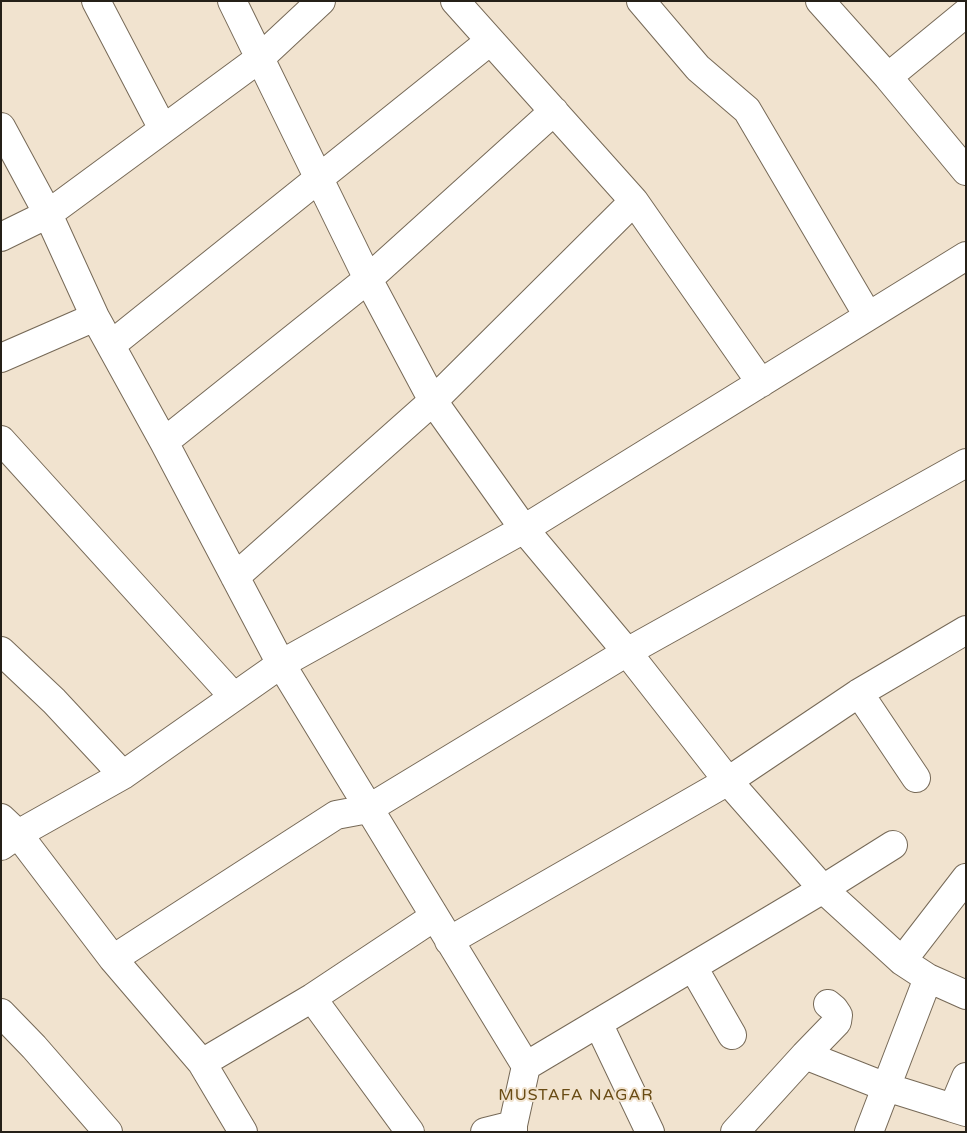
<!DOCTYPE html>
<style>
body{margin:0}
#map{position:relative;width:967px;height:1133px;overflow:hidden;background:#f1e3cf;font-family:"Varela Round",sans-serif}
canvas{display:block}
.frame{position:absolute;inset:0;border:2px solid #252018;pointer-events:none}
</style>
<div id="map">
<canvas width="967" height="1133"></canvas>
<div class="frame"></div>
</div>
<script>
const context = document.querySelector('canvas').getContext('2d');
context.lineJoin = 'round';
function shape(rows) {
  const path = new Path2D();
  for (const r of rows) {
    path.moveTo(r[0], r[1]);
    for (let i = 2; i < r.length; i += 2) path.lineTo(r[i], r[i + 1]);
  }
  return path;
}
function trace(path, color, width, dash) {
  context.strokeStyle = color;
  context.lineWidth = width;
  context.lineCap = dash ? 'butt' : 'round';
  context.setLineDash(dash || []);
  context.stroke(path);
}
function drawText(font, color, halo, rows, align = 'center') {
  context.font = font + ' "Varela Round",sans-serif';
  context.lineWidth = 4;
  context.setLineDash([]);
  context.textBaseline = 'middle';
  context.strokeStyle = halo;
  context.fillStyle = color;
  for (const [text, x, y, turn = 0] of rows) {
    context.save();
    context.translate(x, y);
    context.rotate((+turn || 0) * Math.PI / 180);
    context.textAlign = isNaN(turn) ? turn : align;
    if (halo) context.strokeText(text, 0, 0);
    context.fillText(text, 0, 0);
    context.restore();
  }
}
const minor = shape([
 [96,1,163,129],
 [232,1,368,279,433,401,524,529,627,652,728,781,823,889,902,961,928,978,966,995],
 [455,1,634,201,761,383],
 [641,1,698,68,747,110,868,316],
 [820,1,888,77,966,171],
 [888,77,966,13],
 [1,127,48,214,95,317,164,442,281,664,526,1066,513,1125,513,1132],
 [1,237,48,214,260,58,321,1],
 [111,345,490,41],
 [1,358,95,317],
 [1,440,234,697],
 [164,442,368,279,554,111],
 [235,577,433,401,634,201],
 [1,651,54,701,123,775],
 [859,693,916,778],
 [1,818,18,834,113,959,202,1063,243,1132],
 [1,846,18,834,123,775,281,664,524,529,966,256],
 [449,941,728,781,859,693,966,630],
 [113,959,336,815,368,809,627,652,966,463],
 [902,961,966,878],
 [693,967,732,1035],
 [312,998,410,1132],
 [1,1013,34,1047,108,1132],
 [598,1023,650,1132],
 [805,1055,886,1087,953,1108],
 [202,1063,312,998,434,917],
 [526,1066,823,889,893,845],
 [966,1077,953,1108,966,1112],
 [485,1132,513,1125],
 [735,1132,805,1055,837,1022,838,1015,834,1009,828,1004],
 [869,1132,928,978]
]);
const neighbourhoodNames = [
 ["MUSTAFA NAGAR",576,1096]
];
trace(minor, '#766957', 30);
trace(minor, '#fff', 28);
context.letterSpacing = '1px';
drawText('16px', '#694b14', '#f1e3cf', neighbourhoodNames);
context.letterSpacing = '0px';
</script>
